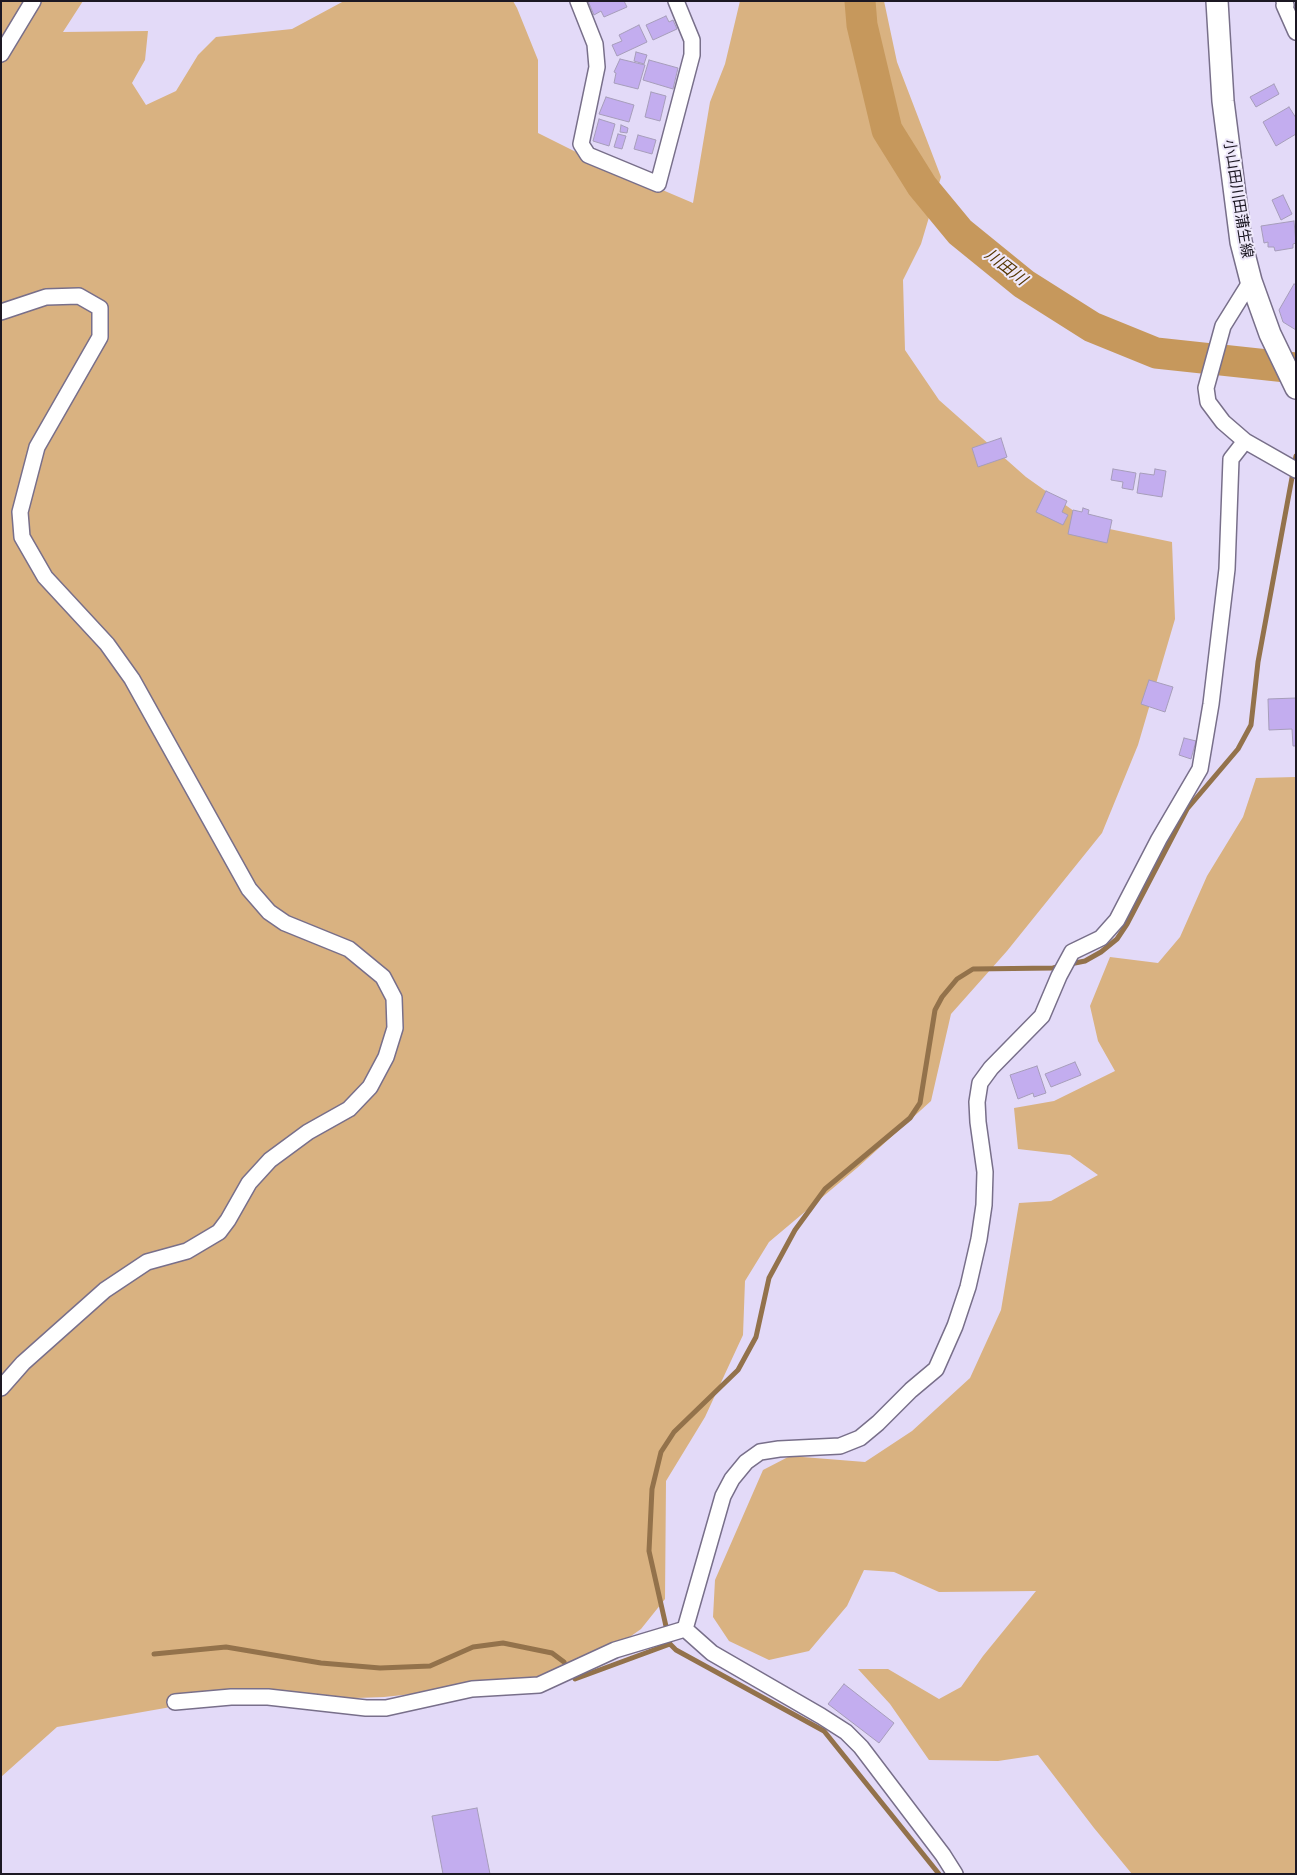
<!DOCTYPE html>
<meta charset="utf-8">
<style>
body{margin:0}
#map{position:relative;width:1297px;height:1875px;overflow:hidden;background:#e3daf8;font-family:"Nunito Sans",sans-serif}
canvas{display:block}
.frame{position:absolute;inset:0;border:2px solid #1c1823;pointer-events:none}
</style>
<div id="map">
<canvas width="1297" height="1875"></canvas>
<div class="frame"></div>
</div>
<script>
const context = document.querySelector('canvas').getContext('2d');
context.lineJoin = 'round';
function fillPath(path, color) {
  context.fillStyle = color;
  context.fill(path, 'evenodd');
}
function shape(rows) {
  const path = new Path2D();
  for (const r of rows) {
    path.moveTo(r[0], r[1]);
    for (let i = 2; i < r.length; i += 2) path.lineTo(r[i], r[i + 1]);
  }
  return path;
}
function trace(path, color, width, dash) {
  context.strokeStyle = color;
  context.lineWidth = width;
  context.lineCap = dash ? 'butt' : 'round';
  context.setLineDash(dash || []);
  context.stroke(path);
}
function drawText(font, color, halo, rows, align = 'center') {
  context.font = font + ' "Nunito Sans","Noto Sans JP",sans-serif';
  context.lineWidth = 4;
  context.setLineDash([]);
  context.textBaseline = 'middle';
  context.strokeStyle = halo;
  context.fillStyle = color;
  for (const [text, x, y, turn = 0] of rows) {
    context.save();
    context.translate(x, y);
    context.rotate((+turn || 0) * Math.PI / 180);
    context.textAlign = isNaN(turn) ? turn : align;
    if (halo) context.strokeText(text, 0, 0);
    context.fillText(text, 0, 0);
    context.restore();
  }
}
const green = shape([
 [1,1,83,1,63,32,148,31,145,60,132,83,146,105,176,91,198,55,216,37,292,29,344,1,513,1,517,8,538,60,538,133,592,160,693,203,710,102,725,64,740,1,884,1,897,62,941,177,921,244,903,280,905,350,939,400,1026,477,1095,526,1172,542,1175,619,1138,745,1102,833,1007,951,951,1014,931,1101,857,1168,769,1242,745,1281,743,1335,705,1417,666,1481,665,1599,641,1629,573,1677,384,1697,188,1704,57,1727,1,1777],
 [1296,777,1296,1874,1132,1874,1094,1828,1038,1755,998,1761,929,1760,890,1704,858,1669,888,1669,939,1699,961,1687,983,1656,1036,1591,939,1592,894,1572,864,1570,847,1606,809,1651,769,1660,729,1641,713,1617,715,1580,763,1470,790,1456,865,1462,912,1431,970,1378,1001,1310,1019,1203,1051,1201,1098,1175,1070,1155,1018,1149,1014,1108,1054,1101,1115,1071,1098,1041,1090,1006,1110,957,1158,963,1180,937,1207,876,1243,817,1256,778]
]);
const stream = shape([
 [1070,964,1085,961,1101,952,1117,939,1127,924,1187,809,1238,749,1251,725,1258,662,1296,456],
 [670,1644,676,1650,824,1731,939,1874],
 [154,1654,226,1647,321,1663,380,1668,430,1666,473,1647,503,1643,552,1653,564,1662],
 [575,1679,670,1644,649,1551,652,1489,661,1452,674,1432,738,1370,756,1337,769,1278,795,1230,825,1189,910,1118,920,1103,935,1010,942,997,957,979,973,969,1053,968,1061,966]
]);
const river = shape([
 [860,1,862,25,887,130,922,186,960,232,1024,284,1092,327,1156,353,1296,368]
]);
const building = shape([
 [588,1,624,1,627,7,604,17,601,11,594,15,588,1],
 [666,16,669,22,673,20,677,29,653,40,646,25,666,16],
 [639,25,647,42,617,56,612,45,622,41,619,35,639,25],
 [636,52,647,55,644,64,634,61,636,52],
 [620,59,645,65,638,89,614,83,616,73,614,72,620,59],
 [649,60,678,68,673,89,643,80,649,60],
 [1274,84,1279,94,1256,107,1250,97,1274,84],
 [651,92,666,96,660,121,645,117,651,92],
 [606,97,634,105,629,122,599,114,606,97],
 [1289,107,1296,118,1296,134,1276,146,1263,122,1289,107],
 [599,119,615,124,609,146,593,141,599,119],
 [621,125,628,128,627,133,620,132,621,125],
 [618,134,626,136,622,149,614,147,618,134],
 [638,135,656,140,652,154,634,149,638,135],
 [1283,195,1292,214,1281,220,1272,200,1283,195],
 [1294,221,1296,243,1293,244,1293,248,1275,251,1274,247,1268,247,1268,242,1264,243,1261,226,1294,221],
 [1294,284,1296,285,1296,330,1283,322,1279,310,1294,284],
 [1001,438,1007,457,978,467,972,448,1001,438],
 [1113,469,1136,473,1133,490,1122,488,1123,482,1111,480,1113,469],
 [1155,469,1166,471,1162,497,1137,493,1140,473,1154,475,1155,469],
 [1046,491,1067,501,1062,512,1068,515,1063,525,1036,512,1046,491],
 [1083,508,1089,510,1088,514,1112,520,1107,543,1068,534,1073,510,1082,512,1083,508],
 [1149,680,1173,687,1165,712,1141,704,1149,680],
 [1296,698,1296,746,1293,746,1292,729,1269,730,1268,699,1296,698],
 [1184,738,1196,741,1191,759,1179,755,1184,738],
 [1075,1062,1081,1075,1051,1087,1045,1074,1075,1062],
 [1037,1066,1046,1093,1034,1097,1033,1093,1018,1099,1010,1075,1037,1066],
 [844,1684,894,1723,879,1743,828,1704,844,1684],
 [477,1808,490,1874,443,1874,432,1816,477,1808]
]);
const street = shape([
 [578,1,595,44,597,67,581,144,588,155,658,184,692,55,692,40,676,1],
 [1284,1,1286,5,1284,5,1296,32],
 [1,54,33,1],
 [1,312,46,297,79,296,100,308,100,337,37,447,20,512,22,537,45,577,107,644,132,679,249,889,269,912,285,923,349,949,383,977,394,998,395,1028,386,1057,370,1087,349,1109,308,1132,270,1160,249,1183,228,1220,219,1232,187,1251,147,1262,105,1290,23,1363,1,1388],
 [1245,441,1223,422,1208,402,1206,388,1223,326,1251,281],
 [175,1702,231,1697,268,1697,366,1708,386,1708,472,1689,539,1685,615,1650,685,1629],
 [955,1874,943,1855,861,1747,846,1732,821,1716,712,1653,685,1629,723,1496,732,1479,746,1462,760,1452,779,1449,840,1446,860,1438,878,1423,911,1390,936,1369,955,1326,968,1287,979,1239,984,1205,985,1172,978,1122,977,1102,980,1083,991,1068,1042,1016,1059,976,1072,952,1101,938,1117,920,1159,839,1200,769,1211,704,1227,569,1231,459,1245,441,1296,470]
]);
const secondary = shape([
 [1217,1,1223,101,1241,242,1251,281,1270,334,1296,388]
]);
const streetNames = [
 ["小山田川田蒲生線",1237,199,81]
];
const waterNames = [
 ["川田川",1005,268,38]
];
fillPath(green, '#d9b281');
trace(stream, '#93724b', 5);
trace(river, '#c6985c', 31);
fillPath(building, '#c3adef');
trace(building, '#a69dba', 1);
trace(street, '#786f8a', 18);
trace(secondary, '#786f8a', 24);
trace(street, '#fff', 15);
trace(secondary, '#fff', 21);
drawText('15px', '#1c1823', '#efe9fb', streetNames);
drawText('italic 16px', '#563703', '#efe9fb', waterNames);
</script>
